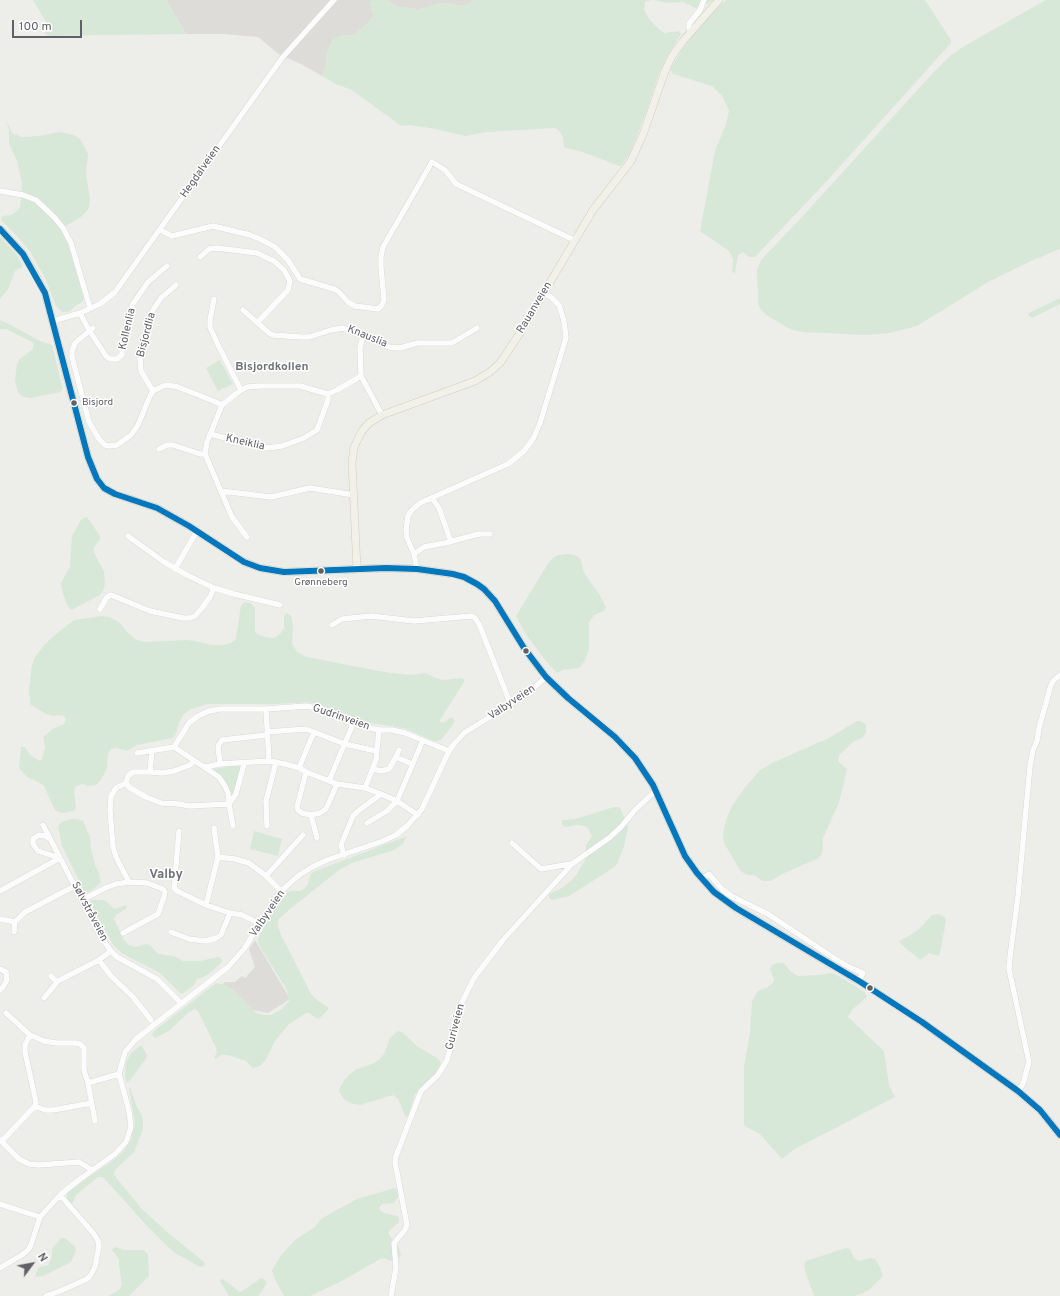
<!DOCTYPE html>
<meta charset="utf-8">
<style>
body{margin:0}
#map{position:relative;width:1060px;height:1296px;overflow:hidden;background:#edede9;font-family:Overpass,sans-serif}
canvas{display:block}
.north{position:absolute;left:12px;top:1244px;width:40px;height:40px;-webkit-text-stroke:3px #fff;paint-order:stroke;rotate:58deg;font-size:11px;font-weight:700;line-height:16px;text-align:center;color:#5f6166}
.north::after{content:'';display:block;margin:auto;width:14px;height:18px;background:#5f6166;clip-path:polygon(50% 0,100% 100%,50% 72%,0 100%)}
.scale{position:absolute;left:12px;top:20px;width:70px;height:18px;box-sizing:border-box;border:2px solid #5f6166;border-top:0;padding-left:5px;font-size:12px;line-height:14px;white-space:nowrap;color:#5f6166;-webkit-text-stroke:3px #fff;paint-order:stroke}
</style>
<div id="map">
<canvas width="1060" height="1296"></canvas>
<div class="north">N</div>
<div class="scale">100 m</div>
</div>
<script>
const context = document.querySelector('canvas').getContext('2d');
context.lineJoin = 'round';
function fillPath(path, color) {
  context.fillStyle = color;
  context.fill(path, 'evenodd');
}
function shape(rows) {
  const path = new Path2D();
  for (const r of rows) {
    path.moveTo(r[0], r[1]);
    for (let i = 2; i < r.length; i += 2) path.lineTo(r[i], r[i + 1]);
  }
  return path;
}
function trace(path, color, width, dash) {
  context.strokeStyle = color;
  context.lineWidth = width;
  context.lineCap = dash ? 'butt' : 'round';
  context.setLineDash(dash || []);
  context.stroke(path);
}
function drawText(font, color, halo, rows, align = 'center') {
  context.font = font + ' Overpass,sans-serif';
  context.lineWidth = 3;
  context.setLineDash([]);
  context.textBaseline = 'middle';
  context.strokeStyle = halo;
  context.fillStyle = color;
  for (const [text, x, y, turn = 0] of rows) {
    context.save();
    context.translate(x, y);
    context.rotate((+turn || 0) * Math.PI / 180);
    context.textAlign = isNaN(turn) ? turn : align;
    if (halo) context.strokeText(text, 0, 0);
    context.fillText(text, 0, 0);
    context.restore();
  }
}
const industrial = shape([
 [166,0,373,0,370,3,371,8,374,14,371,20,355,35,339,36,327,52,326,66,322,76,301,64,280,55,258,37,223,34,186,34],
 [387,0,472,0,471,3,465,5,457,5,448,3,438,4,418,10,406,7,397,7]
]);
const education = shape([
 [255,940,290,999,268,1013,240,1007,221,986,225,982,235,982,242,976,245,978,255,967,249,949]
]);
const green = shape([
 [33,0,166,0,186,34,51,36,45,34,47,25,45,20],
 [373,0,387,0,397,7,406,7,418,10,438,4,448,3,457,5,465,5,471,3,472,0,651,0,645,2,644,10,650,20,660,30,665,33,679,31,681,34,665,60,658,76,646,113,630,153,622,165,619,166,583,152,566,148,564,147,563,137,561,133,558,130,555,128,487,132,465,136,436,129,409,125,401,126,352,90,336,84,322,76,326,66,327,52,332,40,339,36,355,35,371,20,374,14,371,8,370,2],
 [654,0,713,0,711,2,696,8,683,2,667,3],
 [726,0,925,0,951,40,951,43,825,183,755,257,749,257,743,252,738,255,735,272,734,273,732,272,733,259,729,251,700,231,715,151,726,124,729,111,722,96,712,86,673,74,670,70,682,49,710,15],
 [1046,0,1060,0,1060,249,1033,260,988,282,917,326,890,333,865,335,804,332,792,330,766,315,759,307,758,302,757,271,761,260,801,218,932,74,951,55,966,45],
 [7,124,8,124,12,133,21,137,39,136,60,132,74,135,81,140,88,154,86,174,90,198,89,208,81,217,64,227,62,232,69,246,84,299,82,302,75,306,70,311,65,312,62,312,56,306,46,280,30,251,18,237,1,220,1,218,3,216,11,215,17,211,20,207,21,200,22,183,17,161,9,143,9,130],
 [0,237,17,255,22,264,22,268,18,269,15,271,8,289,0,299],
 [1060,298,1060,304,1032,318,1028,315,1029,313],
 [0,320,7,323,40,341,52,345,62,386,62,390,60,392,31,398,24,397,18,393,15,380,17,364,20,359,33,349,34,343,6,329,0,329],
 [220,360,233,384,218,391,206,368],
 [87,517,100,536,100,539,93,549,94,553,104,571,105,584,103,591,100,595,71,610,67,604,62,591,61,583,70,567,72,536,81,520,84,518],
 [569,554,577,556,581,560,583,570,588,579,600,595,606,607,604,611,594,615,589,622,589,650,584,662,579,668,563,670,557,673,546,661,527,636,516,616,549,562,553,558,558,555],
 [245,602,251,603,255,608,255,631,257,634,265,637,274,638,280,634,284,629,284,616,287,613,291,616,293,624,292,644,297,652,307,657,384,672,411,675,425,673,434,677,442,680,462,678,464,680,464,682,440,720,440,722,443,723,450,718,453,718,455,721,452,726,441,740,437,741,434,741,404,728,364,722,309,702,276,704,208,704,191,709,184,714,179,723,175,736,172,738,137,745,127,751,116,748,111,749,108,754,107,768,101,780,96,785,90,786,82,784,75,787,74,791,76,808,73,811,63,813,58,812,55,810,44,786,38,782,27,777,19,768,21,747,25,747,31,756,40,761,42,759,45,747,43,737,53,729,64,724,66,719,64,716,59,715,53,716,46,714,30,704,29,690,32,664,35,657,44,645,55,635,74,620,102,616,109,617,119,622,127,632,135,639,144,642,185,640,196,641,211,645,222,645,231,643,236,639,241,605],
 [857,721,861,721,866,725,866,733,862,738,853,742,839,755,838,761,847,769,839,803,823,838,822,854,819,858,782,874,770,881,763,881,754,875,746,875,740,870,724,843,723,833,726,820,732,806,746,786,760,770,772,763,829,738],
 [239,765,241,767,234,792,232,795,221,776,213,769],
 [614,807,618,807,620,808,628,827,624,846,617,864,613,868,569,896,552,900,549,898,549,894,562,888,573,879,577,874,585,860,586,845,592,836,588,828,585,826,578,825,565,827,562,825,562,820,575,819],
 [70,819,77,819,83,821,90,837,91,849,95,865,99,873,101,883,89,892,84,891,62,846,58,826,62,822],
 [254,831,282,839,278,856,250,849],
 [406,837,403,844,394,850,352,863,339,870,290,909,278,920,278,926,281,935,311,994,317,1000,329,1008,320,1018,318,1019,309,1013,306,1013,288,1025,275,1041,265,1061,260,1066,253,1068,246,1061,228,1055,221,1055,216,1059,214,1058,217,1052,216,1048,198,1011,195,1009,189,1012,169,1031,155,1038,153,1036,152,1034,154,1031,216,983,226,985,232,989,255,1012,263,1015,271,1015,282,1009,289,1001,287,990,262,950,258,942,258,939,264,927,280,900,286,893,290,891,301,891,304,889,308,884,311,874,315,871,402,838],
 [92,900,103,900,107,902,113,908,115,909,126,905,127,908,116,915,114,919,124,940,129,945,136,947,145,944,150,945,158,954,174,956,183,961,200,961,219,957,222,960,221,963,210,973,203,977,197,979,193,986,183,993,180,993,160,973,123,954,114,946,92,907,90,902],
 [938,914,945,917,946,921,940,953,938,956,929,953,920,960,902,945,899,941,911,935,920,928,932,915],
 [777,963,784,963,791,972,798,976,820,975,830,973,835,974,865,992,867,997,852,1010,848,1017,884,1051,889,1085,895,1097,793,1150,782,1159,760,1134,745,1126,744,1124,744,1066,750,1033,752,1001,758,991,766,988,773,983,774,979,770,969,772,965],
 [398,1031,402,1032,417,1046,437,1058,440,1062,441,1065,437,1073,415,1094,409,1115,406,1117,398,1099,393,1095,360,1105,350,1103,344,1099,341,1095,339,1090,344,1080,355,1070,372,1064,379,1060,384,1054,390,1038],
 [140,1046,142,1046,147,1055,146,1059,129,1081,127,1082,125,1078,126,1062,131,1053],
 [129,1088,130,1088,137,1107,142,1116,143,1121,143,1129,134,1152,115,1170,114,1175,141,1208,166,1231,204,1262,205,1264,204,1266,200,1267,175,1253,166,1245,148,1227,103,1177,98,1177,75,1196,73,1203,71,1203,67,1200,67,1194,69,1191,115,1159,123,1152,131,1140,135,1123],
 [395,1188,398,1193,398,1197,395,1201,393,1203,383,1204,380,1206,379,1209,382,1212,387,1214,393,1215,397,1216,399,1218,399,1222,389,1231,389,1234,393,1241,398,1246,401,1254,399,1258,390,1261,385,1258,380,1259,342,1281,310,1296,284,1296,274,1277,272,1270,282,1254,295,1240,315,1227,320,1220,326,1216,357,1199],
 [61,1238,65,1238,75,1247,76,1251,71,1262,43,1276,35,1277,36,1273,39,1267,48,1265,52,1257,52,1249],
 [115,1247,124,1250,143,1250,147,1253,148,1256,149,1276,129,1296,108,1296,119,1290,122,1285,119,1265,119,1259,112,1250],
 [846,1248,850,1249,854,1258,859,1261,870,1258,875,1259,880,1267,883,1276,869,1290,861,1294,854,1296,814,1296,805,1271,804,1264,806,1261],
 [261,1278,265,1280,267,1284,258,1296,229,1296,220,1281,221,1279,224,1280,240,1292,247,1288]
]);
const minor = shape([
 [692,31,689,28,689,24,700,10,704,0],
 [0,191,23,195,36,200,54,217,63,228,71,243,90,308],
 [160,230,172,236,213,226,250,235,260,239,275,247,288,260,300,279,334,289,339,292,348,302,355,306,378,309,382,305,384,300,381,267,381,256,383,247,432,162,445,170,456,184,574,240],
 [200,257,209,249,217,248,257,253,274,261,284,270,290,281,288,290,257,323],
 [214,299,210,320,210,327,217,343,241,390],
 [243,310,269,333,273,335,301,337,309,337,331,330,343,328,389,347,400,348,417,343,452,343,477,328],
 [80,313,89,330,106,356,110,359,117,359,122,355,122,345,129,316,133,304,148,282,167,266],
 [53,321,80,313,100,304,115,292,282,58,334,0],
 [93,328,75,343,72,351,72,357,89,422,99,439,105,445,110,446,117,445,131,435,138,425,150,396,153,391,163,386,168,385,178,387,211,400,222,405],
 [363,336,360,348,361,376,382,415],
 [153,391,141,371,140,359,142,346,153,310,161,298,176,285],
 [210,434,267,448,282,446,304,438,317,430,328,400,328,394],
 [159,449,167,445,173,445,200,454,205,454],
 [221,491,271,497,310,488,354,495],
 [432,498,439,508,451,542],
 [128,536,164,562,187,575,214,588],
 [247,537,232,517,205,454,207,442,222,405,237,393,247,387,259,386,300,386,328,394,337,390,361,376],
 [414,554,424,547,429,546,445,543,479,534,490,534],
 [175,569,197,531],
 [417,569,414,554,407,538,406,530,408,516,411,511,420,503,508,464,524,451,533,439,540,423,566,338,564,321,559,305,551,297,543,293],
 [100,609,107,597,111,595,150,611,183,618,190,618,195,616,201,609,210,597,214,588,234,594,280,605],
 [332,625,342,619,371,616,414,621,472,616,475,618,479,624,511,705],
 [266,709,269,761],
 [267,732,306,729,345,744,376,751],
 [174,747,189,723,198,716,209,711,220,709,266,709,306,706,317,708,353,724,379,730,392,730,405,733,449,751],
 [399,750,396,757,412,764],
 [220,764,218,746,222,740,267,735],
 [205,767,220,764,269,761,285,764,299,768,306,772,337,784,365,788,381,794,397,801,418,815],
 [299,768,314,732],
 [373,769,381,771,389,769,396,757],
 [150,772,162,773,174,771,190,765,194,761],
 [306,772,297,807,298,810,302,813,311,815],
 [329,781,353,724],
 [126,783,130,788,146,797,161,803,179,804,189,806,229,804,228,793,225,786,219,777,174,747,137,753],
 [126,783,116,788,111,796,110,810,113,847,116,857,129,882],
 [126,783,128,776,133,772,150,772,152,750],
 [365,788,376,760,379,730],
 [311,815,320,813,326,809,337,784],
 [311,815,317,838],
 [367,823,387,811,397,801,423,740],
 [43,825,101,937,111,951,117,957,157,979,181,1003],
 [233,826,229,804,236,794,244,764],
 [267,826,266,801,276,762],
 [179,831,174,888,177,891,206,905,230,913],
 [50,839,45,836,39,835,33,839,33,844,38,851,60,858],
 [512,843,541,869,571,864],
 [344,855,341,845,353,816,358,811,381,794],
 [218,857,235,859,249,863,266,876,281,891],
 [266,876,303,835],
 [702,879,709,874,722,889,731,896,768,914,834,958,851,968,863,973,859,981],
 [0,891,60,858],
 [82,900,105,888,116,884,129,882,147,883,163,889,165,892,164,897,158,914,123,933],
 [206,905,218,857,214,828],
 [0,919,15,922],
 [14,932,15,922,25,912,75,886],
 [171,932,189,939,206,941,216,938,221,935,230,913,242,915,260,924],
 [99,960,111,976,133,997,151,1020],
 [0,969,6,972,7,980,3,987,0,990],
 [51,976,57,982],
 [44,998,58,981,99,960,111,951],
 [30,1035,44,1041,56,1043,75,1043,80,1044,84,1048,84,1070,88,1083,95,1121],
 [88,1083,119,1074],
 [1018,1091,1023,1084,1029,1062,1009,969,1010,957,1018,896,1030,766,1033,750,1037,741,1039,728,1051,685,1053,681,1060,675],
 [35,1106,45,1110,53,1110,92,1103],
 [0,1140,19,1159,29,1164,39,1165,79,1162,92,1170],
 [2,1141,35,1106,36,1102,25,1052,25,1045,30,1035,6,1013],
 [0,1204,40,1217],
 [0,1268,22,1255,29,1249,32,1242,40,1217,60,1195,80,1179,115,1154,126,1142,131,1127,129,1111,119,1074,125,1052,136,1039,228,967,244,949,274,901,281,891,298,876,312,867,327,860,383,841,396,835,407,826,422,809,449,751,455,743,464,733,527,694,546,677],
 [46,1296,60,1291,87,1279,90,1276,95,1267,99,1246,98,1241,94,1234,60,1195],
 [391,1296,396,1268,394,1243,405,1230,407,1225,395,1162,396,1156,421,1091,438,1075,447,1060,462,1002,474,978,503,940,572,864,609,838,621,827,635,810,651,795,656,791]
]);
const major = shape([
 [0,229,23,254,34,272,45,293,88,457,97,479,104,488,115,494,157,508,189,526,244,562,260,568,284,572,386,568,417,569,453,574,464,577,477,584,484,589,495,601,524,648,546,677,568,698,615,737,635,758,653,785,685,856,697,873,714,892,736,908,859,981,922,1022,1018,1091,1040,1110,1060,1135],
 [357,569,352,463,354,447,362,431,369,423,382,415,475,381,490,372,500,363,518,336,593,210,631,161,644,132,665,71,672,56,683,41,719,0]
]);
const bus1 = shape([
 [0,229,23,254,45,293,88,457,97,479,104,488,115,494,157,508,189,526,244,562,260,568,284,572,386,568,417,569,453,574,464,577,477,584,484,589,495,601,524,648,546,677,568,698,615,737,635,758,653,785,685,856,697,873,714,892,736,908,859,981,922,1022,1018,1091,1040,1110,1060,1135]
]);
const markers = [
 [74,403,3.5,"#5f6166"],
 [321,571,3.5,"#5f6166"],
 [526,651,3.5,"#5f6166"],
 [870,988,3.5,"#5f6166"]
];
const busNames = [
 ["Bisjord",82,403],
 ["Grønneberg",321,583,"center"]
];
const streetNames = [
 ["Hegdalveien",201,172,-55],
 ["Rauanveien",535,308,-59],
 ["Kollenlia",128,329,-77],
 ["Bisjordlia",147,335,-75],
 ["Knauslia",367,337,22],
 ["Kneiklia",245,443,13],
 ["Valbyveien",512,703,-34],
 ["Gudrinveien",341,718,19],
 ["Sølvstråveien",89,912,62],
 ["Valbyveien",268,914,-56],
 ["Guriveien",456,1027,-75]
];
const neighbourhoodNames = [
 ["Bisjordkollen",272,368]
];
const quarterNames = [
 ["Valby",166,875]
];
fillPath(industrial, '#dddcd9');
fillPath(education, '#dddcd8');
fillPath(green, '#d8e8d8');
trace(minor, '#cbcbca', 6);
trace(major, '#d2ceba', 8);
trace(minor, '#fcfcfc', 5.5);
trace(major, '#f2f1e9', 7);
trace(bus1, '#0277bd', 6);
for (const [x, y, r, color] of markers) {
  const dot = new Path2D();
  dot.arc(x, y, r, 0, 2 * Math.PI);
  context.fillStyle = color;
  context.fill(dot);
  trace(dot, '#fff', 1.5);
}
drawText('10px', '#5f6166', '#fff', busNames, 'left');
drawText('11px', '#5f6166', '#fff', streetNames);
drawText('bold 12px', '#707377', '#fff', neighbourhoodNames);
drawText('bold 13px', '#707377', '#fff', quarterNames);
</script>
